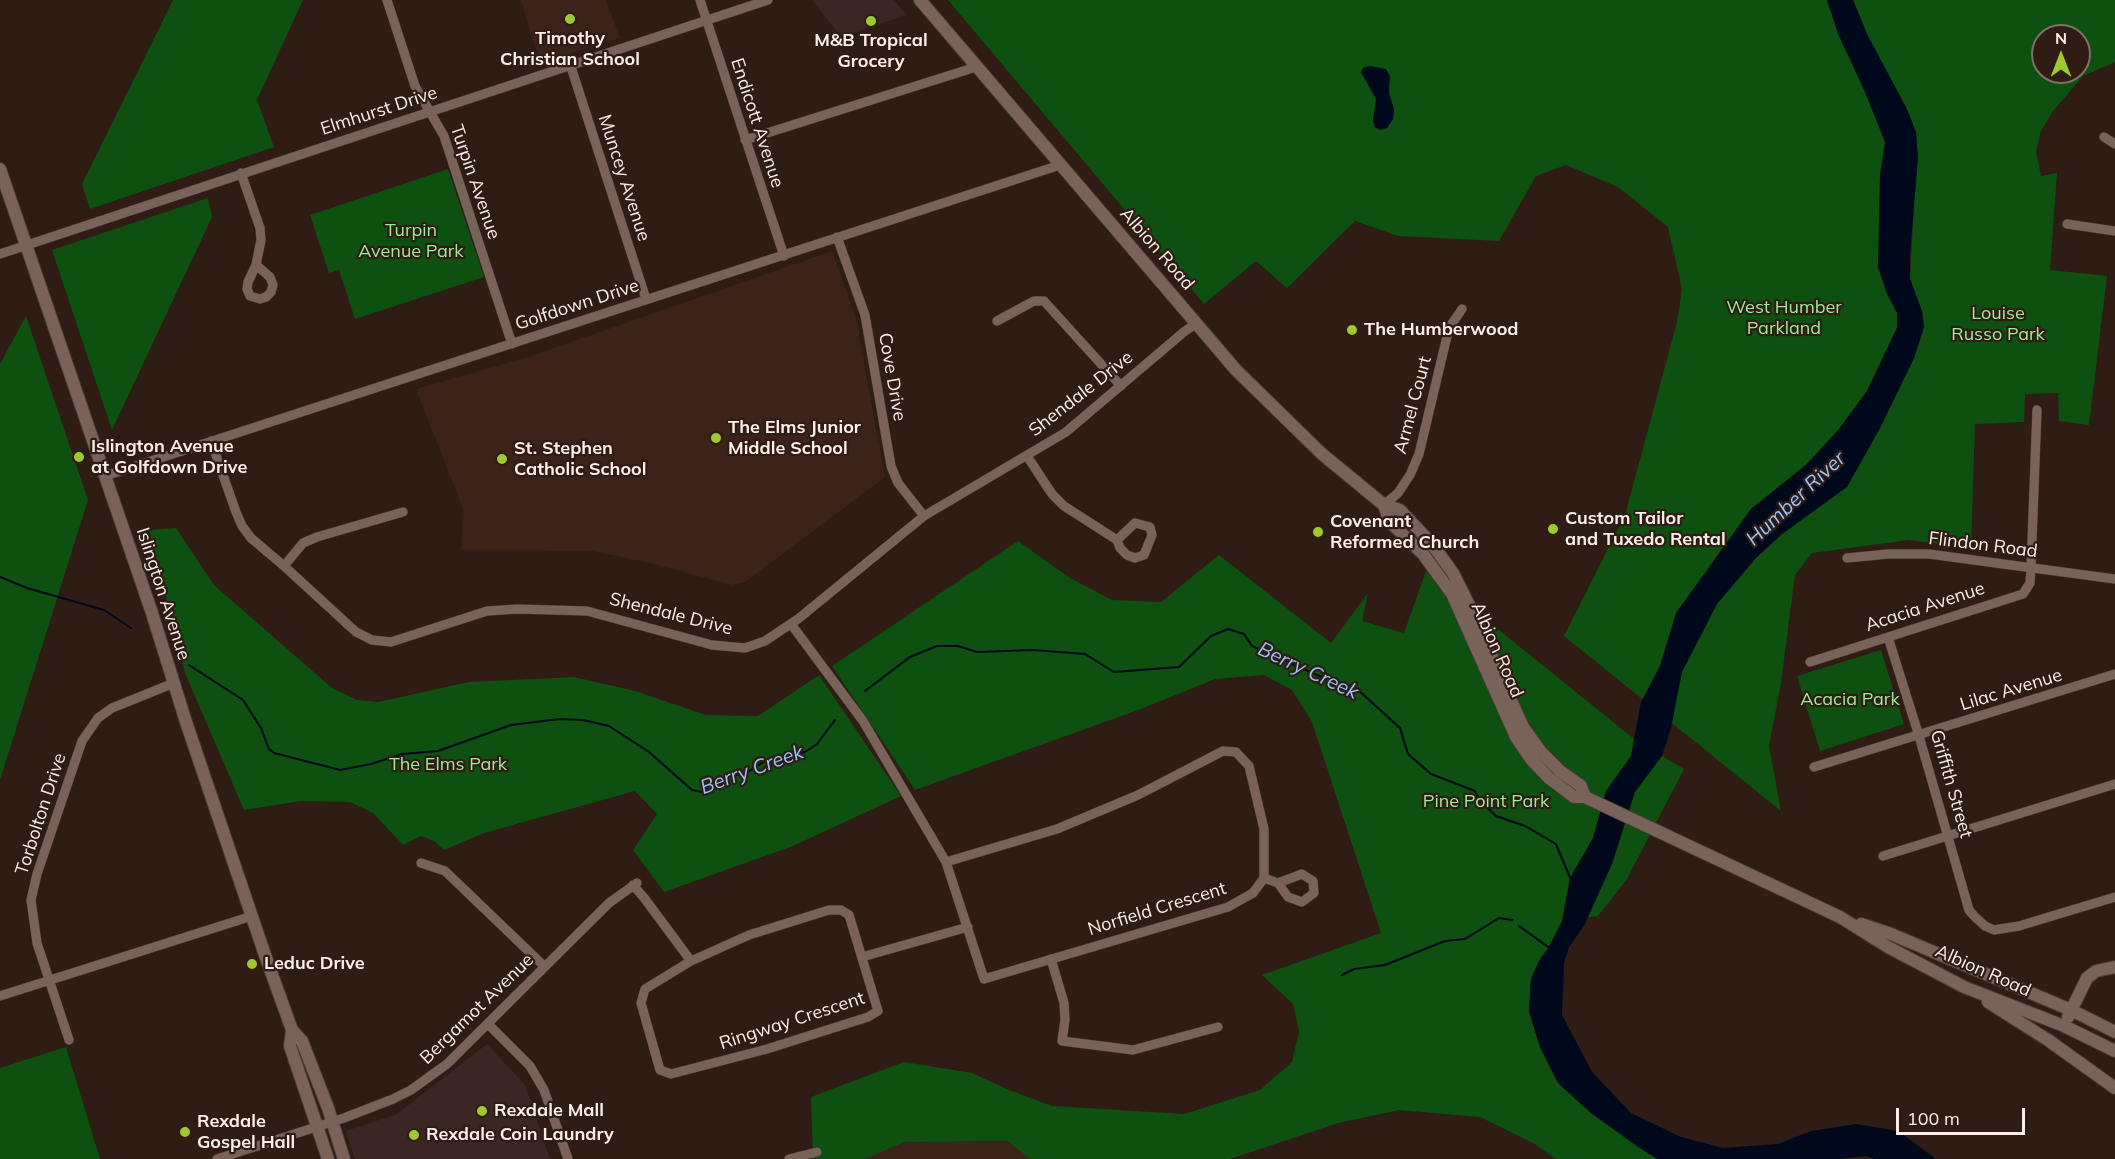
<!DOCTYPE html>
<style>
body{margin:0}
#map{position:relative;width:2115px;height:1159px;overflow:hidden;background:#2e1c15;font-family:Mulish,sans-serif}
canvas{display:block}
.north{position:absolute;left:2031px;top:24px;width:60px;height:60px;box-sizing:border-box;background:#2e1c15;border:2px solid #80706a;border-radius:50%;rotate:0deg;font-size:16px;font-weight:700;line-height:24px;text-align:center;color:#fcefea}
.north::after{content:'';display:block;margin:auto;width:21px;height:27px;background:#9fca2d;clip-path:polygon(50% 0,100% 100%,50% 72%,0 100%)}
.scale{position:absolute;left:1896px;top:1108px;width:129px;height:27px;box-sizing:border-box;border:3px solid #fcefea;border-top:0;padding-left:8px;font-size:18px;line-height:21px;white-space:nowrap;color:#fcefea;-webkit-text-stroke:4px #2e1c15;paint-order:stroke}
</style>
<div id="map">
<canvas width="2115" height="1159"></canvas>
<div class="north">N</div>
<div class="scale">100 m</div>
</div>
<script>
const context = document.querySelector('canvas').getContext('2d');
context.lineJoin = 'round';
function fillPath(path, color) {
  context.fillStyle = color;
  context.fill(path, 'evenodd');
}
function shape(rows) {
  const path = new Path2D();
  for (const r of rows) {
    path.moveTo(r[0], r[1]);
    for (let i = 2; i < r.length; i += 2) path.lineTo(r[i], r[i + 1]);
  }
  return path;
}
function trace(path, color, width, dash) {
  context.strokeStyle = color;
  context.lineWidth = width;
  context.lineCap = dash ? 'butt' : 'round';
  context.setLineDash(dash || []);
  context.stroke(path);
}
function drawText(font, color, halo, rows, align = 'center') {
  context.font = font + ' Mulish,sans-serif';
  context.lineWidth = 4.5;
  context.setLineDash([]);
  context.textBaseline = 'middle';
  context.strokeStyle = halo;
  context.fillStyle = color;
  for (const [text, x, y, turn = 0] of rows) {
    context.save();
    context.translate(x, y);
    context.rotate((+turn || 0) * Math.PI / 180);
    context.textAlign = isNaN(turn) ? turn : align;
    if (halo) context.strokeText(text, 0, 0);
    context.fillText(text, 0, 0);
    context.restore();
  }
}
const commercial = shape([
 [812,0,894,0,906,15,841,37],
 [487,1044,525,1085,550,1159,355,1159,346,1131,397,1114]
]);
const built = shape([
 [521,0,606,0,620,38,540,63],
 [832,251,856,318,885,477,745,582,732,585,650,563,592,551,461,550,463,509,416,389,528,357],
 [1007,1141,1030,1159,864,1159,906,1142]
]);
const green = shape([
 [173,0,303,0,257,100,274,147,90,209,82,184],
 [948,0,1827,0,1839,36,1867,34,1853,0,2115,0,2115,62,2083,76,2053,111,2041,131,2036,151,2041,176,2057,173,2050,270,2107,276,2089,425,2059,421,2058,393,2025,394,2024,422,1975,424,1971,548,1909,540,1812,553,1795,575,1781,683,1769,746,1781,811,1564,636,1625,515,1677,322,1682,289,1668,227,1618,187,1566,165,1536,176,1499,241,1398,236,1355,221,1287,288,1256,261,1204,304],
 [2043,36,2079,36,2079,72,2043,72],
 [1914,205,1910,279,1922,311,1924,327,1914,358,1880,428,1847,486,1782,534,1756,558,1716,559,1751,509,1807,464,1839,429,1867,391,1897,328,1897,313],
 [448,169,484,277,355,319,339,270,329,273,310,215],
 [208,198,212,217,112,430,52,250],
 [26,316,88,500,0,780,0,364],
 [176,528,214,585,332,688,357,700,378,702,469,682,574,677,635,691,706,715,758,716,819,675,901,796,793,846,664,892,633,850,657,814,635,791,484,833,444,850,434,841,421,836,403,845,373,813,350,802,301,801,244,810,185,673,149,530],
 [1018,541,1070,578,1112,600,1161,602,1219,555,1331,643,1368,593,1362,621,1404,633,1426,571,1634,739,1684,769,1627,879,1598,916,1562,921,1549,947,1539,961,1531,979,1529,1011,1540,1047,1558,1083,1591,1113,1637,1146,1657,1159,1556,1159,1533,1143,1480,1117,1399,1110,1338,1123,1230,1159,1030,1159,1007,1141,906,1142,864,1159,813,1159,811,1097,904,1062,972,1073,1009,1090,1052,1106,1184,1114,1260,1090,1292,1062,1299,1031,1293,1004,1262,975,1381,933,1312,722,1292,690,1264,675,1215,679,1141,709,915,790,832,666],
 [1881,650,1904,724,1820,751,1797,676],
 [66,1047,100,1159,0,1159,0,1068]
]);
const water = shape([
 [1827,0,1853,0,1867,34,1907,109,1916,132,1918,158,1910,253,1910,279,1922,311,1924,327,1914,358,1880,428,1847,487,1782,534,1756,558,1717,604,1682,672,1671,728,1662,756,1635,792,1612,864,1584,926,1569,947,1564,963,1562,1015,1592,1072,1631,1113,1681,1137,1723,1148,1778,1144,1811,1131,1856,1124,1898,1131,1936,1159,1874,1159,1867,1156,1840,1159,1657,1159,1637,1146,1591,1113,1558,1083,1540,1047,1529,1011,1531,979,1539,961,1549,947,1562,921,1570,878,1593,838,1606,791,1631,756,1641,702,1660,666,1676,613,1751,509,1807,464,1839,429,1867,391,1897,328,1897,313,1887,294,1878,267,1880,175,1885,142,1865,92,1839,36],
 [1370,66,1386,69,1390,76,1389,93,1394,109,1393,119,1387,128,1380,130,1375,127,1373,121,1376,99,1361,72,1363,68]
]);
const stream = shape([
 [0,577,27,588,104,610,131,628],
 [189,665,243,700,261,728,269,749,274,753,340,770,371,764,402,754,438,751,511,725,560,719,583,720,609,726,649,752,692,790,702,792,717,779,746,773,767,760,805,752,817,744,835,720],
 [865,691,910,657,937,646,958,646,977,652,1033,650,1085,654,1114,672,1179,667,1211,636,1228,629,1244,634,1252,646,1317,675,1357,689,1400,728,1408,754,1431,774,1475,791,1480,801,1496,816,1525,826,1556,844,1571,880],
 [1519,926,1551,949],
 [1342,975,1354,969,1385,965,1445,941,1465,939,1499,918,1512,920]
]);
const minor = shape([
 [387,0,415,86,444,136,512,344],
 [700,0,784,256],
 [571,67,646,299],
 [2104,137,2115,144],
 [745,140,976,67],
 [241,173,260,228,261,240,256,265,248,282,247,289,250,296,260,299,266,297,271,292,273,285,270,277,256,265],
 [2067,224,2115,231],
 [837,237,865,315,891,466,898,483,924,516],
 [0,254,768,0],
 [997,321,1034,301,1044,301,1121,386],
 [211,441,236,512,242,526,251,538,284,566,356,632,372,640,391,642,487,611,517,609,587,611,712,645,745,648,765,641,798,619,924,516,1066,432,1185,331,1196,324],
 [1027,456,1052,494,1064,506,1117,540,1120,548,1127,555,1135,558,1144,555,1152,535,1150,527,1135,523,1117,540],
 [105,476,1060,165],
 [1384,505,1398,493,1410,475,1419,454,1449,328,1462,309],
 [1847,558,1888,554,1929,554,2115,579],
 [284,566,303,543,317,537,403,512],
 [791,624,863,721,946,862,984,979,1228,907,1253,893,1264,878,1264,829,1249,766,1236,752,1223,751,1138,795,1057,829,946,862],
 [1888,637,1919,736,1969,910,1974,916,1985,926,1994,930,2019,926,2115,897],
 [1810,662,2023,594,2030,583,2031,567,2037,410],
 [1814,767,2115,674],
 [1883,856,2115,784],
 [421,863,445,871,544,966],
 [1264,878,1278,883,1288,897,1302,902,1314,893,1313,881,1302,874,1278,883],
 [633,885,645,899,691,961],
 [829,910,841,910,849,915,878,1011,868,1017,767,1049,671,1074,660,1070,641,1003,645,989,691,961,749,935,829,910],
 [862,957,968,927],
 [1051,959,1064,1003,1065,1020,1062,1041,1133,1050,1218,1027],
 [0,996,252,916],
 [488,1024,530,1066,544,1090,568,1159],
 [69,1040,37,943,31,900,37,874,82,741,98,718,112,708,174,683],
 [217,1159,344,1118,393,1099,411,1090,447,1064,609,903,637,883],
 [789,1159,817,1152]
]);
const secondary = shape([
 [920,0,1236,370,1322,454,1384,505,1400,510,1432,544,1453,573,1467,601,1523,727,1541,752,1560,771,1581,786,1585,797],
 [0,169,152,613,186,722,265,955,292,1030,302,1041,328,1108,344,1159],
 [1384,505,1390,522,1423,554,1452,594,1516,737,1531,759,1549,778,1574,797,1585,797,1840,917,1888,947,1964,987,2064,1026,2115,1051],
 [1861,924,1891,934,2071,1010,2115,1032],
 [1988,1002,2048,1040,2115,1088],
 [2068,1017,2087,978,2096,971,2115,967],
 [292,1030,290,1046,328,1159]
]);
const markers = [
 [570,19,6,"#9fca2d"],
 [871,21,6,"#9fca2d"],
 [1352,330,6,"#9fca2d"],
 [716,438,6,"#9fca2d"],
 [79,457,6,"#9fca2d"],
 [502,459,6,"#9fca2d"],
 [1553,529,6,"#9fca2d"],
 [1318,532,6,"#9fca2d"],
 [252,964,6,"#9fca2d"],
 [482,1111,6,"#9fca2d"],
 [185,1132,6,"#9fca2d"],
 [414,1135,6,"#9fca2d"]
];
const poiNames = [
 ["Timothy",570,39,"center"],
 ["Christian School",570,60,"center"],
 ["M&B Tropical",871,41,"center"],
 ["Grocery",871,62,"center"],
 ["The Humberwood",1364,330],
 ["The Elms Junior",728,428],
 ["Middle School",728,449],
 ["Islington Avenue",91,447],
 ["at Golfdown Drive",91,468],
 ["St. Stephen",514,449],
 ["Catholic School",514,470],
 ["Custom Tailor",1565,519],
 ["and Tuxedo Rental",1565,540],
 ["Covenant",1330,522],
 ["Reformed Church",1330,543],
 ["Leduc Drive",264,964],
 ["Rexdale Mall",494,1111],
 ["Rexdale",197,1122],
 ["Gospel Hall",197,1143],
 ["Rexdale Coin Laundry",426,1135]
];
const streetNames = [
 ["Elmhurst Drive",379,111,-18],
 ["Endicott Avenue",757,123,72],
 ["Muncey Avenue",624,178,72],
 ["Turpin Avenue",475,182,71],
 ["Albion Road",1157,249,49],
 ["Golfdown Drive",577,305,-18],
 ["Cove Drive",892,377,80],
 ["Shendale Drive",1081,394,-38],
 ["Armel Court",1413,405,-75],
 ["Flindon Road",1983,545,7],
 ["Islington Avenue",163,594,72],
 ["Acacia Avenue",1925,607,-18],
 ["Shendale Drive",671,614,14],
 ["Albion Road",1497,650,66],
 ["Lilac Avenue",2011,690,-17],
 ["Griffith Street",1951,784,74],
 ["Torbolton Drive",41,814,-72],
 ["Norfield Crescent",1157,909,-17],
 ["Albion Road",1983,971,24],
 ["Bergamot Avenue",477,1009,-44],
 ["Ringway Crescent",792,1021,-18]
];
const parkNames = [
 ["Turpin",411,231],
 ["Avenue Park",411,252],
 ["West Humber",1784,308],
 ["Parkland",1784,329],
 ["Louise",1998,314],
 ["Russo Park",1998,335],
 ["Acacia Park",1850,700],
 ["The Elms Park",448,765],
 ["Pine Point Park",1486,802]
];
const waterNames = [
 ["Humber River",1796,499,-43],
 ["Berry Creek",1308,671,25],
 ["Berry Creek",752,770,-20]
];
fillPath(commercial, '#3a2723');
fillPath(built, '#3b231a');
fillPath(green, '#0e5010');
fillPath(water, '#00091c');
trace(stream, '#00091c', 2);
trace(minor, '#493936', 10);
trace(secondary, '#493936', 14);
trace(minor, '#78625a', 9);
trace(secondary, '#78625a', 12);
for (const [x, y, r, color] of markers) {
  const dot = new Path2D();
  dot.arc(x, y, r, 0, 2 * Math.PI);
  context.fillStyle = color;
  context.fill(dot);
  trace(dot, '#2e1c15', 2);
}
drawText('bold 18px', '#fcefea', '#2e1c15', poiNames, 'left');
drawText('18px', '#fcefea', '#2e1c15', streetNames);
drawText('18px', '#9aef96', '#2e1c15', parkNames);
drawText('italic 20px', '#98c4f8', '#2e1c15', waterNames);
</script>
